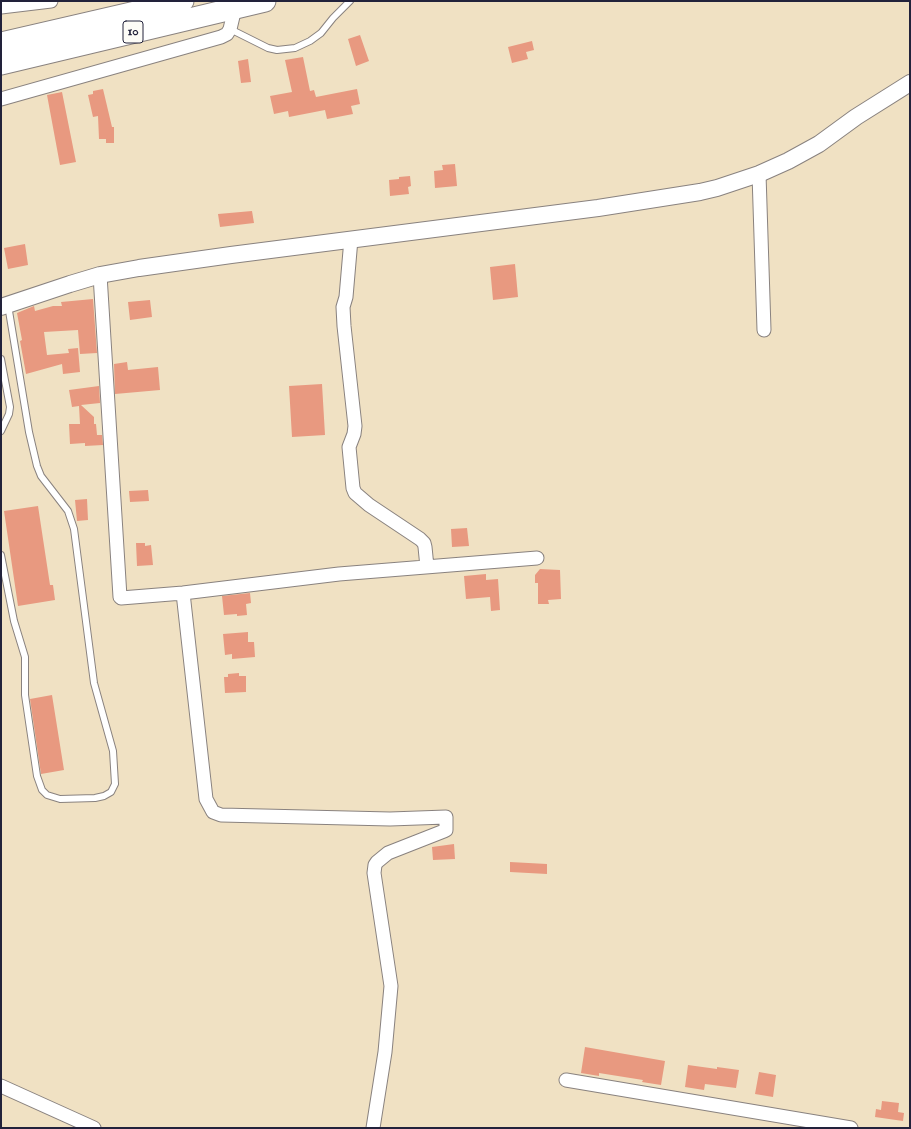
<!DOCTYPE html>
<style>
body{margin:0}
#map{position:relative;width:911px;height:1129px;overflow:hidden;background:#f0e1c3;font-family:"IM FELL English",serif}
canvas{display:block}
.frame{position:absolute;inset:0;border:2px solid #22223b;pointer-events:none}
</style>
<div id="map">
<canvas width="911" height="1129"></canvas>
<div class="frame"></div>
</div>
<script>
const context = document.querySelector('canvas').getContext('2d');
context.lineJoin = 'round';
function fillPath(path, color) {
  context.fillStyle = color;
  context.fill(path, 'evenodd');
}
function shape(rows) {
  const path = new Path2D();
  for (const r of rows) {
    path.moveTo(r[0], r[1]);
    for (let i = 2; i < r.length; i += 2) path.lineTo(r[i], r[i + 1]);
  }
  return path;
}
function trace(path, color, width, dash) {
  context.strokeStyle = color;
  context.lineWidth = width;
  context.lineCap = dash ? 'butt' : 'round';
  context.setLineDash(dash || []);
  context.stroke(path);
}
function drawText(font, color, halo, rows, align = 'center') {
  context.font = font + ' "IM FELL English",serif';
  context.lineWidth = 4;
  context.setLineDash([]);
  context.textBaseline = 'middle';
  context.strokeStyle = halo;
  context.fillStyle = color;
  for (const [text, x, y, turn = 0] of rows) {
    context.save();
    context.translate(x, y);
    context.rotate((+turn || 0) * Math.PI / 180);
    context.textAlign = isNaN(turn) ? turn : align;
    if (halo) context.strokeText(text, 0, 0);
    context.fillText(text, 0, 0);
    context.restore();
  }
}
const building = shape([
 [360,35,369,61,356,66,348,39],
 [532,41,534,50,526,52,528,59,512,63,508,47],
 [303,57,310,91,314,90,316,97,357,89,360,104,351,106,353,114,327,119,325,110,289,117,288,111,274,114,270,96,292,92,285,60],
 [248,59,251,82,241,83,238,61],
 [103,89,112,127,114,127,114,143,106,143,106,139,99,139,98,116,93,117,88,95,93,94,93,91],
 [62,92,76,162,60,165,47,95],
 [455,164,457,186,435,188,434,171,443,170,442,165],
 [410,176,411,186,408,187,409,194,390,196,389,180,399,179,399,177],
 [252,211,254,223,220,227,218,214],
 [25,244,28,265,8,269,4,248],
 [515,264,518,297,493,300,490,267],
 [93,299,97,353,80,354,78,330,44,332,47,355,69,353,68,349,78,348,80,372,63,374,62,364,26,374,20,341,22,340,17,313,34,306,35,311,53,306,62,306,61,302],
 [150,300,152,317,130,320,128,302],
 [127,362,128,370,158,367,160,390,115,394,114,364],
 [322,384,325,435,292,437,289,386],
 [99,386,100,403,81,405,94,417,94,424,96,424,97,435,102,435,103,445,85,446,85,443,70,444,69,424,80,424,79,406,72,407,69,390],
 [148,490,149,501,130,502,129,491],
 [87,499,88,520,77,521,75,500],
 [38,506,50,585,53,585,55,600,18,606,4,511],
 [467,528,469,546,452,547,451,529],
 [136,543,145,543,145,546,151,545,153,565,137,566],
 [540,569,560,570,561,599,548,600,549,604,538,604,538,583,535,583,535,575],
 [486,574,486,580,498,579,500,610,491,611,490,597,466,599,464,576],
 [250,593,251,603,246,604,247,615,237,616,237,614,224,615,222,596],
 [248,632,248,642,254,642,255,657,232,659,232,654,225,655,223,634],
 [239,673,239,676,246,676,246,692,225,693,224,677,228,677,228,674],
 [52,695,64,770,41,774,30,699],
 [454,844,455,859,433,860,432,847],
 [510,862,547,864,547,874,510,872],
 [585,1047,665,1061,661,1085,642,1082,643,1080,599,1073,599,1076,581,1073],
 [688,1065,717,1069,717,1067,739,1070,736,1088,705,1084,704,1090,685,1087],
 [759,1072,776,1075,773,1097,755,1094],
 [882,1101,899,1103,898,1112,904,1113,903,1121,875,1117,876,1109,881,1110]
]);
const service = shape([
 [230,29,268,48,277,50,295,48,310,41,321,33,333,18,350,1],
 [1,359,10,407,9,414,1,431],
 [1,555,14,621,25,657,25,695,37,776,42,790,47,795,60,799,95,798,104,796,111,792,115,784,113,751,94,683,74,529,68,511,41,476,37,466,29,432,8,305]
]);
const minor = shape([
 [1,7,51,1],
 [1,99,221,37,227,34,230,29,235,8],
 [759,174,764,330],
 [351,239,346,297,343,307,344,326,355,426,354,434,349,447,353,488,355,493,369,505,420,539,424,543,425,547,427,567],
 [100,275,120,597,121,598,183,593,339,574,537,558],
 [183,593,206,799,213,812,221,815,390,819,446,817,446,830,444,831,388,853,377,862,375,865,374,873,391,986,385,1052,373,1128],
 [566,1080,851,1128],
 [1,1086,94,1128]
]);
const tertiary = shape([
 [1,307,70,284,100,275,139,268,231,255,598,208,700,192,717,188,759,174,788,161,819,144,856,117,910,83]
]);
const trunk = shape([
 [1,43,183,1],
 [1,64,265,1]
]);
const shields = [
 [133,32,20]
];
const shieldNames = [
 ["10",133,32]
];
fillPath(building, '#e89980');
trace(service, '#89827f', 8);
trace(minor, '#89827f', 15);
trace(tertiary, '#89827f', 18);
trace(trunk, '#89827f', 23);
trace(service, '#fff', 6);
trace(minor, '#fff', 13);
trace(tertiary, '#fff', 16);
trace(trunk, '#fff', 21);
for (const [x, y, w] of shields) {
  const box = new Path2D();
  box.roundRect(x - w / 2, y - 11, w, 22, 3);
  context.fillStyle = '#fdfcf7';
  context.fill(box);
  trace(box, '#22223b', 1);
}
drawText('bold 13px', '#22223b', null, shieldNames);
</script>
